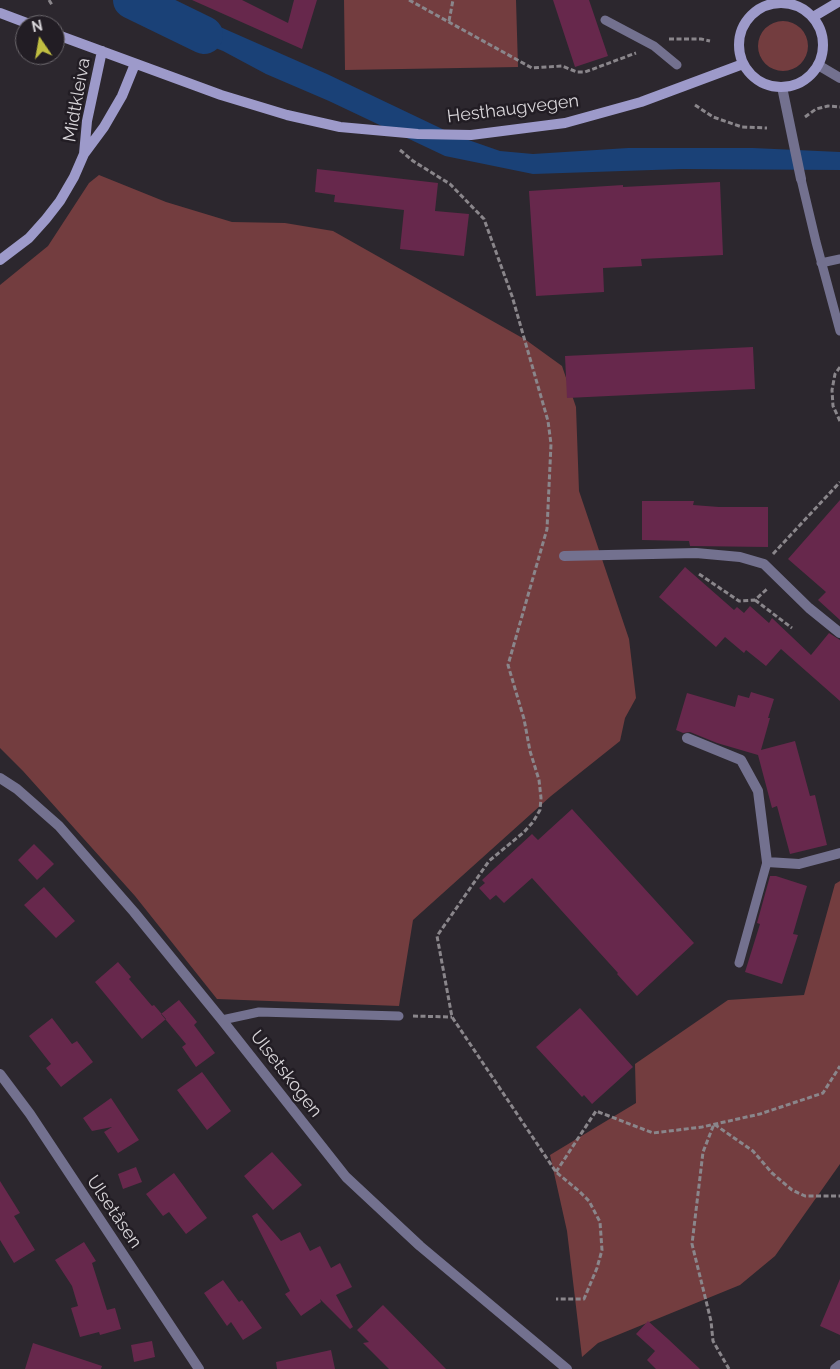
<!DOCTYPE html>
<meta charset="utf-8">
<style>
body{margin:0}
#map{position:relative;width:840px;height:1369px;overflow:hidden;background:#2c272e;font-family:Raleway,sans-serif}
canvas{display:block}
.north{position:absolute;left:15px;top:15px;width:50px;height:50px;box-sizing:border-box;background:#221d24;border:1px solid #6b676c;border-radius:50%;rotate:348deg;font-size:14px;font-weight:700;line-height:20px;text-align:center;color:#d8d5d9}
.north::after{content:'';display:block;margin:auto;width:18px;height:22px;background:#c0be41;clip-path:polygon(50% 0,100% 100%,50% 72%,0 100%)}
</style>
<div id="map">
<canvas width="840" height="1369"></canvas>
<div class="north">N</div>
</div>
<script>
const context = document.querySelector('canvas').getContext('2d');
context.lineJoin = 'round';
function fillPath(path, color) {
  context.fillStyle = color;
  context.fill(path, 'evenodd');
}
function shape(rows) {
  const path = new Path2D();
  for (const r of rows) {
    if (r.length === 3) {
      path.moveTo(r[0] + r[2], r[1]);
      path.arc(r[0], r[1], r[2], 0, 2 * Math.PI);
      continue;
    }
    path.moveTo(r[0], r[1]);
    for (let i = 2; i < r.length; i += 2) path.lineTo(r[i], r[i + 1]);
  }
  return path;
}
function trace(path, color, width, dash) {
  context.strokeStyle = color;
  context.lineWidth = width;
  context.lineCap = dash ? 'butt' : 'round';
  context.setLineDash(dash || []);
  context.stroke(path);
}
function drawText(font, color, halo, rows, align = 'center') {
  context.font = font + ' Raleway,sans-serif';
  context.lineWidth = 5;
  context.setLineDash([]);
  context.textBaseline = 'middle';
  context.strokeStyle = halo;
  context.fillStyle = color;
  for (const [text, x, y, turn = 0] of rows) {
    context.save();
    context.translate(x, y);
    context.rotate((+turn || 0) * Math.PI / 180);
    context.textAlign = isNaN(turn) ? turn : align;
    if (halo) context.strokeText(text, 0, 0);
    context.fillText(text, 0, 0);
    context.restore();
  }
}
const green = shape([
 [344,0,516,0,518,67,345,70],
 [783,46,25],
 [99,175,166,202,232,222,285,223,333,231,526,340,562,366,576,407,579,491,629,639,636,698,625,718,620,741,551,796,413,920,399,1006,217,999,135,896,23,771,0,748,0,285,48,246,89,183],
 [840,881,840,1164,775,1256,740,1285,598,1343,582,1357,567,1231,550,1155,636,1103,635,1064,728,1000,804,995,835,884]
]);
const water = shape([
 [168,4,327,74,457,136,500,151,533,154,628,148,753,148,840,152,840,170,682,169,533,174,445,156,329,101,266,74,223,51,147,21]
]);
const river = shape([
 [132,0,204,35]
]);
const building = shape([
 [192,0,242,0,288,23,294,0,317,0,302,49],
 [553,0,589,0,608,56,575,67],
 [317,169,438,183,435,211,469,214,464,256,400,249,404,210,334,202,335,195,315,192],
 [720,182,723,255,641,259,642,266,603,268,604,292,536,296,529,191,623,185,623,187],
 [753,347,755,389,567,398,565,356],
 [840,500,840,620,818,600,826,592,788,559],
 [642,501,694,501,693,505,719,507,768,507,768,547,690,546,689,541,642,540],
 [685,567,734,610,737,607,744,613,750,606,769,623,772,618,811,655,829,633,840,640,840,701,781,649,766,666,746,650,744,653,725,637,716,647,659,597],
 [751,692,774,699,768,718,770,718,761,750,795,741,810,796,815,795,827,845,790,854,777,806,772,808,758,755,717,743,690,732,683,733,676,730,687,693,735,707,738,695,749,698],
 [572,809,694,943,637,996,617,974,618,973,532,878,504,903,496,895,490,900,479,888,485,883,482,880,532,834,538,840],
 [34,844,54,864,37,880,18,860],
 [770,876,776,876,807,886,793,934,798,935,782,984,745,972,760,924,757,923],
 [44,887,75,921,56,938,24,905],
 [118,962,131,977,129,979,152,1006,154,1005,166,1019,142,1039,95,982],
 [179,1000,197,1022,194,1025,215,1053,196,1067,182,1047,186,1044,161,1014],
 [580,1008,633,1067,592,1104,584,1095,582,1097,536,1047],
 [52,1018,72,1044,77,1041,93,1062,61,1087,46,1068,51,1064,29,1036],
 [202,1072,231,1111,207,1130,177,1090],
 [111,1098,139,1140,118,1153,104,1132,112,1127,92,1131,83,1118],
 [272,1152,302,1185,273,1210,244,1176],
 [136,1167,142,1182,123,1189,118,1174],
 [174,1173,207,1218,186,1234,169,1212,163,1216,146,1194],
 [0,1181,20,1213,14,1216,35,1250,14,1263,0,1240],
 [257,1213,281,1241,300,1232,310,1251,320,1246,331,1268,340,1263,352,1287,336,1295,353,1327,350,1329,320,1299,321,1302,301,1316,285,1294,290,1291,252,1216],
 [84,1242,96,1261,92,1263,107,1310,115,1308,121,1329,100,1335,99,1332,80,1337,71,1308,78,1306,72,1286,55,1260],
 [840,1279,840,1335,820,1326],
 [223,1280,239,1302,242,1300,262,1328,243,1340,231,1322,227,1326,204,1293],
 [383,1305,446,1369,389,1369,363,1343,369,1342,357,1330],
 [648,1321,668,1339,700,1369,656,1369,647,1360,655,1351,636,1334],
 [152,1341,155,1357,134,1362,131,1345],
 [33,1343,102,1366,101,1369,25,1369],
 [331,1350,335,1369,277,1369,276,1362]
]);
const path = shape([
 [49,0,52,5],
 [409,0,532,68,562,66,577,72,585,72,636,53],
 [449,21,453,0],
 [669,39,701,39,710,41],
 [695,105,713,117,742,127,767,128],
 [805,117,816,109,828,106,840,107],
 [400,150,413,161,450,184,484,219,512,296,548,421,551,444,547,529,508,665,524,719,530,751,539,780,541,798,540,810,533,822,524,832,489,861,437,936,452,1017,556,1172,580,1192,589,1201,600,1222,602,1250,597,1268,584,1299,556,1299],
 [840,367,835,374,832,390,833,406,840,421],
 [773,554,840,482],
 [699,574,739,601,755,600,767,589],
 [755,600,792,628],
 [413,1016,452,1017],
 [556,1172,596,1111,653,1133,702,1127,760,1114,823,1093,840,1066],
 [729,1369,713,1341,711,1321,692,1244,703,1152,714,1124,753,1151,772,1173,792,1190,805,1196,840,1196]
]);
const lane = shape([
 [605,20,654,46,677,65],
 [801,179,816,242,840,331],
 [821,263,840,259],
 [739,963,767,862],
 [222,1020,259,1012,399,1016]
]);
const street = shape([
 [818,65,840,78],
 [782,87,801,179],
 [564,556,696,553,740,557,764,564,809,608,840,633],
 [687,738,741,760,758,791,767,862,799,864,840,853],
 [0,778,17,789,59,826,134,912,222,1020,346,1177,420,1246,567,1369],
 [0,1074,30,1114,199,1369],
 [835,1369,840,1365]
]);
const secondary = shape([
 [781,45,42],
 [0,13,32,25],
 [813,17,840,1],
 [55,34,221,95,287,115,340,127,418,134,471,135,565,123,641,102,743,64],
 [84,154,87,121,102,51],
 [0,260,29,238,46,219,60,201,74,177,84,154,104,127,122,96,135,64]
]);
const streetNames = [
 ["Midtkleiva",77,100,-80],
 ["Hesthaugvegen",513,109,-7],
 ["Ulsetskogen",286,1074,52],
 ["Ulsetåsen",114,1212,56]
];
fillPath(green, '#733d3f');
fillPath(water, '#1a4177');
trace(river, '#1a4177', 38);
fillPath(building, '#67284c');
trace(path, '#8a868b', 3, [5, 2.5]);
trace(lane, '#73718f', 9);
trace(street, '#73718f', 10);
trace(secondary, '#9d9aca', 10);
drawText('18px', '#d8d5d9', '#221d24', streetNames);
</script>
